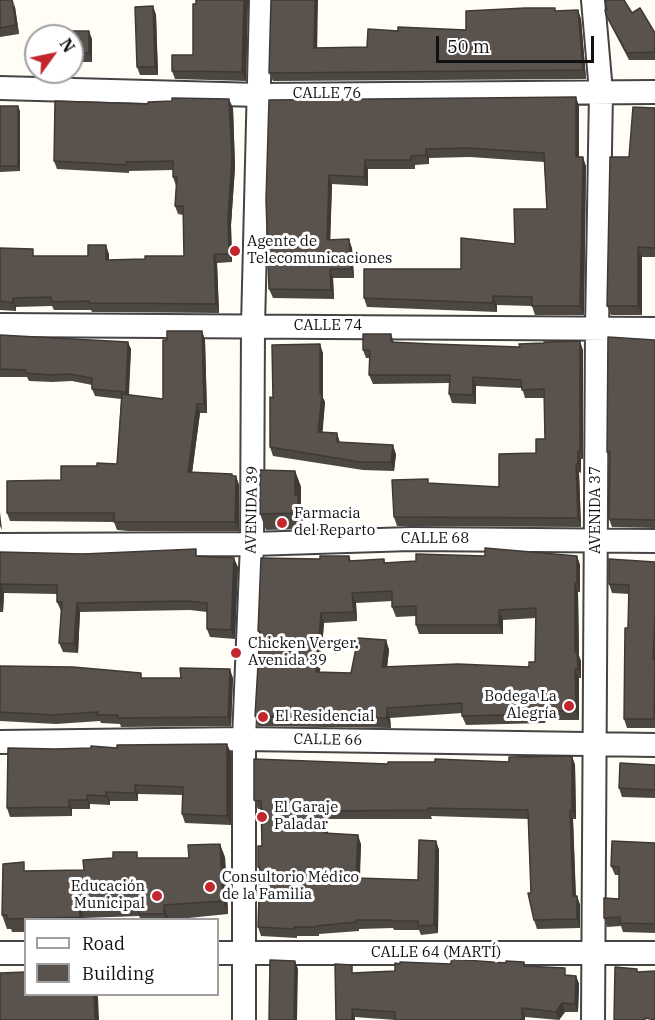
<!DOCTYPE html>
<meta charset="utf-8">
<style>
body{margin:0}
#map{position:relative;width:655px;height:1020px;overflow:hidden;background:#fffdf5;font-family:"IBM Plex Serif",serif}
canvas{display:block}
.legend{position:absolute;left:24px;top:918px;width:195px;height:78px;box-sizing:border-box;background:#fff;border:2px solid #a0a0a0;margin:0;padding:8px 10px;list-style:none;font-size:18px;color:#111}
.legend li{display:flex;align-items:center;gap:12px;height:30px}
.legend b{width:30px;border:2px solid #a0a0a0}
.north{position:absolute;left:24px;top:24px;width:60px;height:60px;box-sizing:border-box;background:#fff;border:2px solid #a0a0a0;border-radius:50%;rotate:57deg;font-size:16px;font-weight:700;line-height:24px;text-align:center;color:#111}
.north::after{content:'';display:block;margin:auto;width:21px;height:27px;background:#c4262e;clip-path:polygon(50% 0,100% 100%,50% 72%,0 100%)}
.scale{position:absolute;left:436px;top:36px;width:158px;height:27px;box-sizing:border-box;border:3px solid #111;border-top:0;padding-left:8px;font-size:18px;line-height:21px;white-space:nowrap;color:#111;-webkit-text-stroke:4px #fff;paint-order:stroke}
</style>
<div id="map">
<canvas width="655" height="1020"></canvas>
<ul class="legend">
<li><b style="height:8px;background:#fff"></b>Road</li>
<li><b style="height:16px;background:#5a524d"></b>Building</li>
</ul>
<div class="north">N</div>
<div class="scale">50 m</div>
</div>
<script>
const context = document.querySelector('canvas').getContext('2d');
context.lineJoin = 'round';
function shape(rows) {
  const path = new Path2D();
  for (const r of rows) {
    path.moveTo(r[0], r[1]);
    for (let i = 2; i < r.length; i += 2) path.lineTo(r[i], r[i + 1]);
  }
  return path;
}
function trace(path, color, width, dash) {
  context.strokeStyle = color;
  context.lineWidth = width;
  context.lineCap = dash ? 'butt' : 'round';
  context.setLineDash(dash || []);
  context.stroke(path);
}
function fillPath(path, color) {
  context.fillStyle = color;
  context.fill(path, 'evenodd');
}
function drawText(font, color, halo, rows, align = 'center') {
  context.font = font + ' "IBM Plex Serif",serif';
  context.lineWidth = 6;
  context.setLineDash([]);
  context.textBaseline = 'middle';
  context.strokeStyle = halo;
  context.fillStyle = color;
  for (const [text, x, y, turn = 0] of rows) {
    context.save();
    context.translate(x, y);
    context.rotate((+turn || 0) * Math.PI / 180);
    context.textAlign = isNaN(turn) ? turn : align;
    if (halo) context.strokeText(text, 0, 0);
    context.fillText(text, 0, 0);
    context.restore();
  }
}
const street = shape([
 [593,0,601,92,597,328,593,1020],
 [0,88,259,95,655,92],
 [0,325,655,329],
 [0,545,252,544,411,539,655,541],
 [0,742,244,739,655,745],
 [0,953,26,953],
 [218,953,655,953],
 [244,1020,244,739,252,544,253,326,261,0]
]);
const wall = shape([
 [0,0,15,7,19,34,0,37],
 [248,0,246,81,175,79,172,71,193,55,196,4],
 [153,6,156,15,158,75,140,75,137,67],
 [578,10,581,19,586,79,273,81,269,73,318,48,367,47,398,31,466,30,555,11],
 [632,13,655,33,655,60,629,60,609,22,606,15],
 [72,36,92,39,92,62,72,62],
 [269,100,579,106,579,157,586,166,584,315,535,315,532,306,497,305,497,312,367,307,364,298,461,269,515,244,547,209,544,162,470,157,429,158,429,164,415,165,415,169,368,169,368,186,332,184,330,240,352,248,354,278,333,278,334,299,273,298,269,289],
 [0,106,20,111,20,171,0,172],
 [233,108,235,167,231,225,232,262,217,263,219,313,92,312,91,310,54,310,52,306,16,307,16,311,0,310,0,248,35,256,88,256,109,254,109,260,145,259,184,256,183,215,178,214,175,206,176,186,173,177,173,170,129,171,129,173,57,169,54,161],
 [655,108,655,257,642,257,642,315,611,315,607,306,629,157],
 [202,331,205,340,207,413,200,413,192,472,236,476,239,485,239,531,128,531,117,530,114,522,10,521,7,513,61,480,97,466,117,464,121,399,95,396,92,389,92,385,72,381,52,382,29,381,27,377,0,377,0,335,131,349,129,395,163,399,167,340],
 [391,334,394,342,432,344,583,350,583,459,581,459,581,473,579,472,581,527,397,526,394,517,429,483,499,487,536,453,545,439,544,398,525,398,522,388,476,386,476,404,452,403,449,394,449,383,373,384,369,375,370,358,366,358,363,350],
 [655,340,655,528,612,527,609,519,610,460,607,452],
 [323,353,323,398,325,402,322,432,337,433,340,442,396,454,394,471,363,470,273,456,270,447,273,398],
 [295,471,301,487,301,504,303,511,303,529,266,530,260,514],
 [0,552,199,556,238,567,235,639,210,637,207,629,207,612,190,610,80,612,78,653,63,652,59,643,61,611,57,602,57,594,4,593,3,612,0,612],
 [349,556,351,561,384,559,385,563,485,556,577,556,580,565,580,592,578,592,579,656,581,661,581,678,579,678,579,720,546,720,545,723,466,725,462,716,462,713,390,718,391,728,258,726,255,716,260,635,258,631,320,559],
 [392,601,392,607,396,617,416,616,416,625,419,634,503,634,503,620,536,618,535,662,529,667,387,667,389,650,386,640,351,673,320,672,324,623,357,621,356,603],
 [655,562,655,728,627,728,624,719,629,594,612,593,609,584],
 [0,666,143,678,233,678,231,726,121,727,120,724,101,723,100,721,56,724,0,721],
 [55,749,231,753,231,825,185,823,182,814,183,795,138,794,138,801,110,801,110,805,90,804,90,809,72,809,72,816,10,817,7,808],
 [572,756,575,765,576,819,573,819,576,896,577,896,580,905,580,928,537,929,534,920,531,893,528,819,431,816,432,819,328,819,328,833,361,844,360,878,418,880,436,841,439,850,438,933,421,935,419,930,394,930,393,928,359,929,359,931,319,934,319,936,297,936,297,938,261,936,258,927,260,871,258,867,262,846,261,809,258,809,254,800,388,764,509,762],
 [655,765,655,798,622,797,619,788],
 [655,843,655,933,623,932,621,926,607,927,604,918,619,899,619,875,615,875,611,866],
 [225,857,228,914,169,920,141,920,139,916,84,918,84,920,26,920,26,932,12,932,11,929,7,929,2,915,27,871,84,870,139,858,189,858],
 [524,962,525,966,568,976,576,976,579,984,578,1012,565,1012,559,1020,525,1017,395,1020,355,1017,355,1020,336,1020,355,973,395,971,451,964]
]);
const shadedWall = shape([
 [13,0,15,7,19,34,16,25],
 [244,0,248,0,246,81,242,72],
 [315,0,318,0,317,57,314,48],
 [153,6,156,15,158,75,155,67],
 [578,10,581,19,586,79,583,70],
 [89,31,92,39,92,62,89,53],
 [576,97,579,106,579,166,576,157],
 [229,99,233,108,235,167,231,225,232,262,229,254,228,217],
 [18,106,20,111,20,171,18,166],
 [426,149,429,158,429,164,426,155],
 [583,157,586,166,584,315,580,306],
 [365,160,368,169,368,186,364,177],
 [329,175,332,184,330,249,327,240],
 [349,239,352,248,354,278,351,269],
 [106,245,109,254,109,268,106,260],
 [638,247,642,257,642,315,638,306],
 [214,254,217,263,219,313,216,304],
 [330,269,333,278,334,299,331,290],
 [493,296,497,305,497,312,493,303],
 [13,298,16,307,16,311,13,303],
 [202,331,205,340,207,413,204,404],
 [580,341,583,350,583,459,580,451],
 [128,342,131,349,128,399,126,392],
 [320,344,323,353,323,398,325,402,322,440,318,432,320,394],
 [473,377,476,386,476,404,473,395],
 [197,404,200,413,191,481,188,472],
 [393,445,396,454,394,471,391,462],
 [578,451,581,459,581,473,578,464],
 [576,464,579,472,581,527,578,518],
 [295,471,301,487,301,504,303,511,303,529,298,513,295,495],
 [236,476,239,485,239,531,235,522],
 [0,511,0,512,2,530,0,526],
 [577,556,580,565,580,592,577,583],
 [234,558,238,567,235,639,231,630],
 [575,583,578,592,579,656,581,661,581,678,578,669,575,652],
 [1,584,4,593,3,612,0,603],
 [352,593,356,603,357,621,354,612],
 [77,603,80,612,78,653,74,644],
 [499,610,503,620,503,634,499,625],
 [321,613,324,623,319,681,316,672],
 [655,615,655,664,653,659],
 [386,640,389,650,386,677,382,667],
 [230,669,233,678,231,726,228,717],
 [575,669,579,678,579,720,576,711],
 [387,708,390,718,391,728,387,718],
 [227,744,231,753,231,825,227,816],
 [572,756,575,765,576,819,572,810],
 [135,785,138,794,138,801,135,793],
 [106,792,110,801,110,805,106,796],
 [87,795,90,804,90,809,87,800],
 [69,800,72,809,72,816,69,807],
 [570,810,573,819,576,905,573,896],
 [325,811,328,819,327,841,324,833],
 [358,835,361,844,359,886,356,878],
 [436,841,439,850,438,933,434,925],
 [220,844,225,857,228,914,223,901],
 [577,896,580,905,580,928,577,919],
 [79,904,84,918,84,920,80,920,80,917],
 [164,905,169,920,166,920,164,914],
 [295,961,298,969,297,1020,294,1020],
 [576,976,579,984,578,1012,575,1004],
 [94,994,97,994,98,997,99,1020,95,1020],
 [562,1003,565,1012,559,1020,556,1012],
 [522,1008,525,1017,525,1020,522,1020],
 [352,1009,355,1017,355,1020,352,1020]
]);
const building = shape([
 [0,0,12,0,16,25,0,28,0,0],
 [196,0,244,0,242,72,172,71,172,55,193,55,193,4,196,4,196,0],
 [271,0,315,0,314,48,367,47,368,29,398,31,398,27,466,30,466,11,525,8,555,8,555,11,578,10,583,70,269,73,271,0],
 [605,0,624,0,632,13,640,8,655,33,655,52,627,53,606,15,605,10,607,10,605,0],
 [153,6,155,67,137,67,135,7,153,6],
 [63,31,89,31,89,53,72,53,72,36,63,36,63,31],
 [576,97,576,157,583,157,580,306,532,306,532,297,493,296,493,303,364,298,364,269,461,269,461,238,515,244,514,209,547,209,544,153,467,148,426,149,426,155,411,156,411,160,365,160,364,177,329,175,327,240,349,239,351,269,330,269,331,290,269,289,266,200,269,100,576,97],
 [172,98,229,99,232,159,228,217,229,254,214,254,216,304,89,303,89,301,51,302,51,297,13,298,13,303,0,301,0,248,33,249,33,256,88,256,88,245,106,245,106,260,145,259,145,256,184,256,183,206,175,206,177,177,173,177,173,161,126,162,126,165,54,161,55,101,148,104,148,102,172,101,172,98],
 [0,106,18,106,18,166,0,166,0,106],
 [633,107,655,108,655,248,638,247,638,306,607,306,610,157,629,157,633,107],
 [167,331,202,331,204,404,197,404,188,472,232,474,232,476,236,476,235,522,114,522,114,513,7,513,7,481,61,480,61,466,97,466,97,463,117,464,122,394,163,399,163,340,167,340,167,331],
 [363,334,391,334,391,342,432,344,520,347,519,344,544,343,544,342,580,341,580,451,578,451,578,464,576,464,578,518,394,517,392,480,428,479,428,483,499,487,499,454,536,453,536,439,545,439,544,389,522,390,521,380,473,377,473,395,449,394,450,375,369,375,370,350,363,350,363,334],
 [0,335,128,342,126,392,92,389,92,378,69,374,49,375,26,373,26,370,0,369,0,335],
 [608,337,655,340,655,520,609,519,610,452,607,452,608,337],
 [320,344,320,394,322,394,318,432,337,433,337,442,393,445,391,462,360,462,270,447,270,397,273,398,272,345,320,344],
 [260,470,295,471,295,495,298,495,298,513,260,514,260,470],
 [485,548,577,556,577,583,575,583,575,652,577,652,578,669,575,669,576,711,542,711,542,714,462,716,462,703,387,708,387,718,255,716,260,631,258,631,261,558,320,559,320,556,349,556,349,561,384,559,384,563,416,561,416,554,485,556,485,548],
 [392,591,392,607,416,606,416,625,499,625,499,610,536,608,535,662,529,662,529,667,458,664,382,667,386,640,358,638,351,673,316,672,321,613,354,612,352,593,392,591],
 [196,549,196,556,234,558,231,630,207,629,207,603,187,601,77,603,74,644,59,643,62,602,57,602,57,585,1,584,0,603,0,552,83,554,196,549],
 [609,559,655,562,655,615,653,659,655,659,654,719,624,719,625,628,628,628,629,585,609,584,609,559],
 [0,666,73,667,141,673,141,678,181,678,180,668,230,669,228,717,118,718,118,715,97,715,98,712,53,715,0,712,0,666],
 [227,744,227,816,182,814,183,787,135,785,135,793,106,792,106,796,87,795,87,800,69,800,69,807,7,808,8,748,55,749,91,748,91,746,117,748,117,745,227,744],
 [572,756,572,810,570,810,573,896,577,896,577,919,534,920,528,893,531,893,528,810,428,808,428,810,325,811,324,833,358,835,356,878,418,880,419,840,436,841,434,925,418,926,418,921,391,921,391,920,356,920,356,922,316,926,316,927,294,927,294,929,258,927,260,867,258,867,258,846,262,846,261,801,254,800,254,759,388,764,388,762,435,762,435,759,509,762,509,757,572,756],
 [620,763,655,765,655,790,619,788,620,763],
 [612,841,655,843,655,924,620,923,620,917,604,918,604,898,619,899,619,867,611,866,612,841],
 [220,844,223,901,164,905,164,914,139,914,139,902,79,904,80,917,7,919,7,915,2,915,3,864,24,862,24,871,84,870,83,860,113,858,113,852,137,852,137,858,189,858,188,845,220,844],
 [451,959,506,963,506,961,524,962,524,966,565,968,565,975,576,976,575,1004,562,1003,556,1012,522,1008,522,1020,395,1020,395,1012,352,1009,352,1020,336,1020,335,964,352,965,352,973,395,971,395,963,400,964,400,962,451,964,451,959],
 [270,960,295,961,294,1020,269,1020,270,960],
 [615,967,637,969,637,972,655,971,655,1020,645,1018,645,1020,614,1020,615,967],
 [26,972,26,994,94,994,95,1020,0,1020,0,973,26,972]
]);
const markers = [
 [235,251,6,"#c4262e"],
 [282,523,6,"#c4262e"],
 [236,653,6,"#c4262e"],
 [569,706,6,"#c4262e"],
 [263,717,6,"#c4262e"],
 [262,817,6,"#c4262e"],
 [210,887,6,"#c4262e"],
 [157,896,6,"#c4262e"]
];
const streetNames = [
 ["CALLE 76",327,94],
 ["CALLE 74",328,326],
 ["AVENIDA 39",252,510,-89],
 ["AVENIDA 37",596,510,-90],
 ["CALLE 68",435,539],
 ["CALLE 66",328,740,1],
 ["CALLE 64 (MARTÍ)",436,953]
];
const poiNames = [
 ["Agente de",247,242],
 ["Telecomunicaciones",247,259],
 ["Farmacia",294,514],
 ["del Reparto",294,531],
 ["Chicken Verger.",248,644],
 ["Avenida 39",248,661],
 ["Bodega La",557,697,"right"],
 ["Alegría",557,714,"right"],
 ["El Residencial",275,717],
 ["El Garaje",274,808],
 ["Paladar",274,825],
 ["Consultorio Médico",222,878],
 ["de la Familia",222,895],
 ["Educación",145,887,"right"],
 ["Municipal",145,904,"right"]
];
trace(street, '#444', 26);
trace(street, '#fff', 22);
fillPath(wall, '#4d4742');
fillPath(shadedWall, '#3f3936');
fillPath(building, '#5a524d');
trace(building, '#3f3936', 1.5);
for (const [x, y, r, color] of markers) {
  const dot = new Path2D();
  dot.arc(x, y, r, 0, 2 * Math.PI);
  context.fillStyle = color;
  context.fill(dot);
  trace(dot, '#fff', 2);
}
drawText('15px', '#111', '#fff', streetNames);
drawText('15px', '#111', '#fff', poiNames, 'left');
</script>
